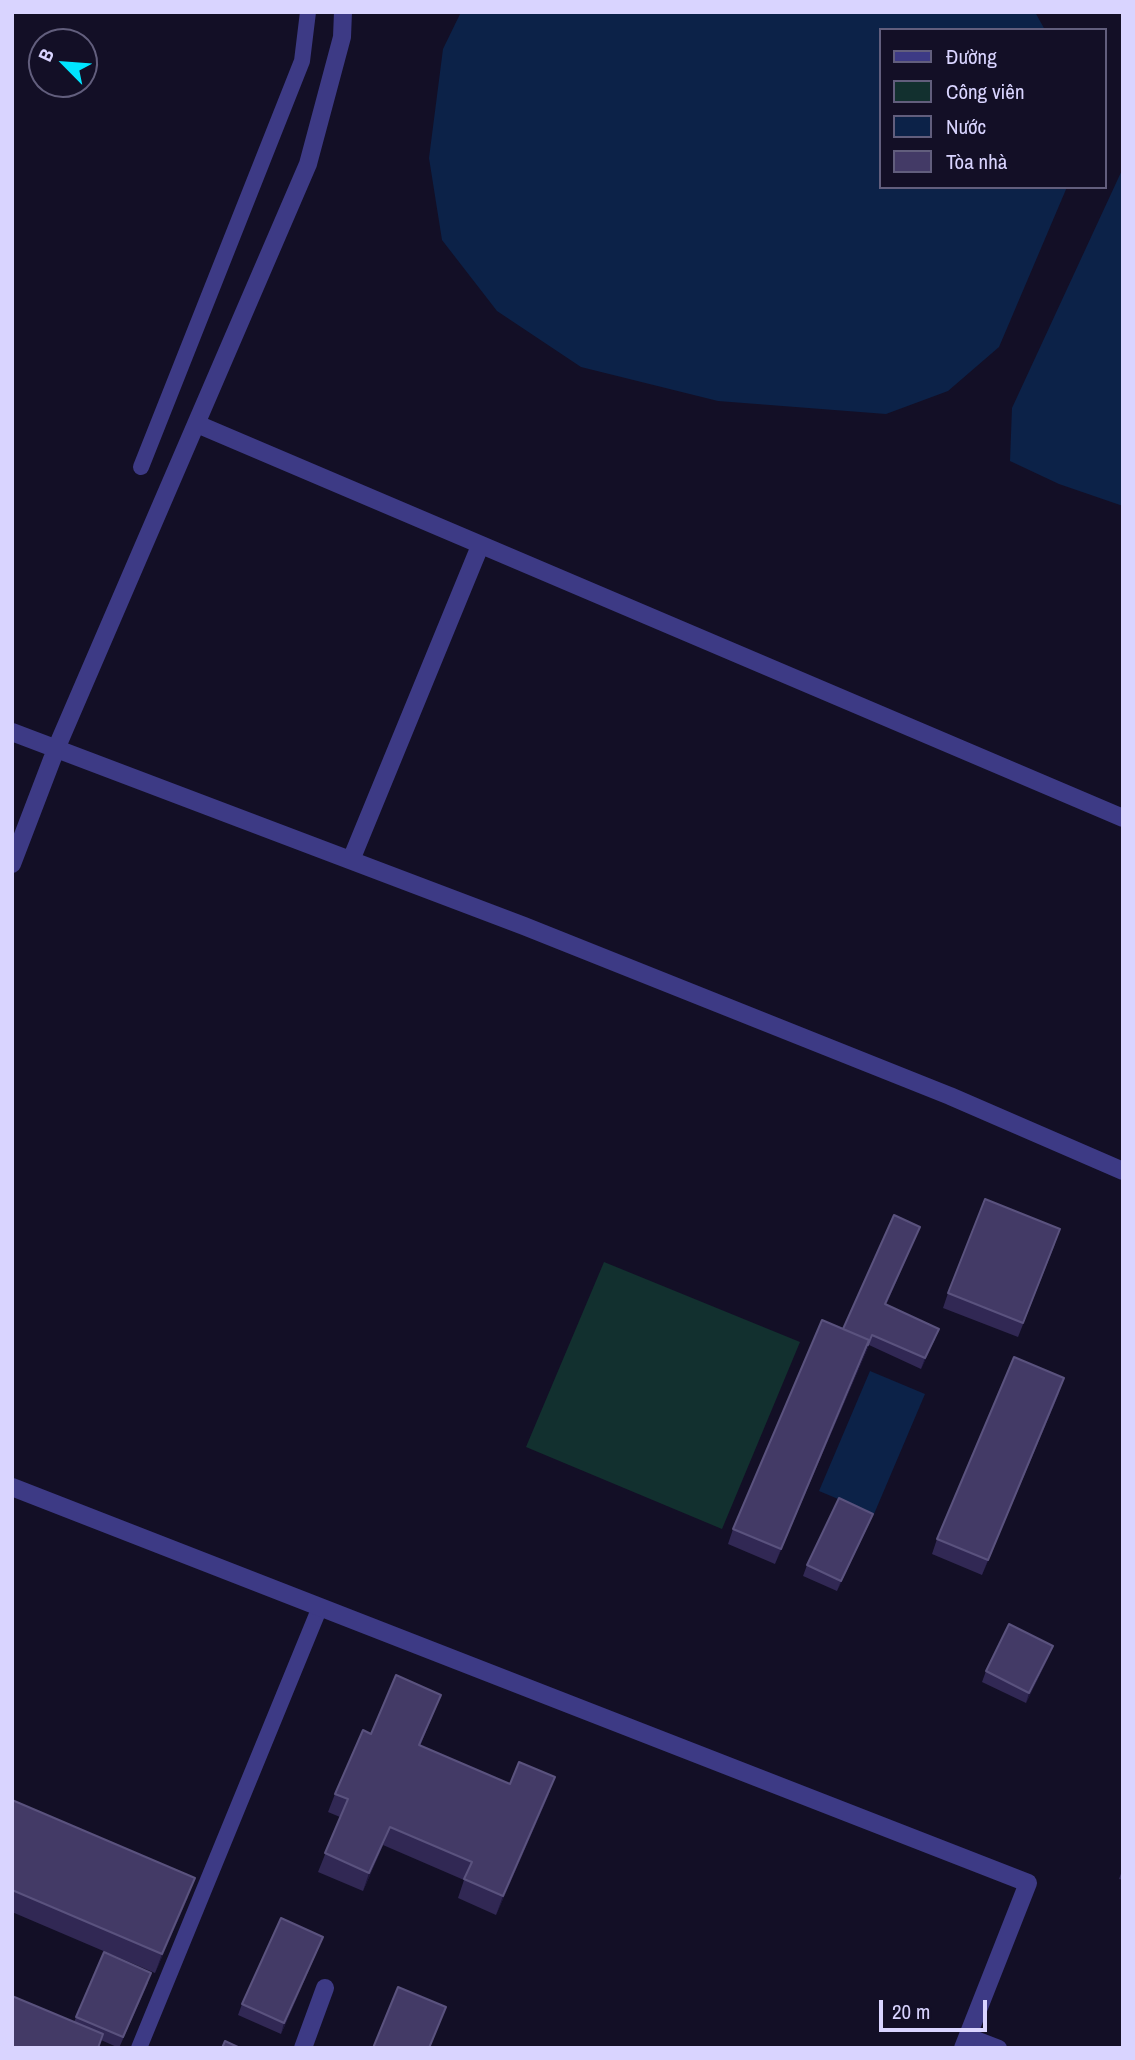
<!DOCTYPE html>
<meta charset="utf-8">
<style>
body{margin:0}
#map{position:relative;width:1135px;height:2060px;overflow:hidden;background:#130f26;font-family:"Archivo Narrow",sans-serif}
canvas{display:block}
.frame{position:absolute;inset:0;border:14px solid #d9d4ff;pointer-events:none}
.legend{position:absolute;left:879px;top:28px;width:228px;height:161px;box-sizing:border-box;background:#130f26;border:2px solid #625e7d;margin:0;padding:9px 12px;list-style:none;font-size:21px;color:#d9d4ff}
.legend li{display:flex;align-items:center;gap:14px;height:35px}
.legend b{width:35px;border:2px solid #625e7d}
.north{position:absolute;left:28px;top:28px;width:70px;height:70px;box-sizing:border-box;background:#130f26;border:2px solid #625e7d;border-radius:50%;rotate:295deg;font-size:19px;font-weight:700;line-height:28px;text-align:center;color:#d9d4ff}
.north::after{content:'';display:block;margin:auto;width:24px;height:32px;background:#00e5ff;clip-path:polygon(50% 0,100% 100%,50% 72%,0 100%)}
.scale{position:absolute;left:879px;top:2000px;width:108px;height:32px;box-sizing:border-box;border:4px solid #d9d4ff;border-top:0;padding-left:9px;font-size:21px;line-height:24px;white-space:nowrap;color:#d9d4ff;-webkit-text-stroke:5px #130f26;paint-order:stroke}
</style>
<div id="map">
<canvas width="1135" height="2060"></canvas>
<div class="frame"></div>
<ul class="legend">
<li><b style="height:9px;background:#3d3a85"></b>Đường</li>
<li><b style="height:19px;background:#12302f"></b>Công viên</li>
<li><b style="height:19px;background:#0c2248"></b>Nước</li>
<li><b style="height:19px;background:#433a66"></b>Tòa nhà</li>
</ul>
<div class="north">B</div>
<div class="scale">20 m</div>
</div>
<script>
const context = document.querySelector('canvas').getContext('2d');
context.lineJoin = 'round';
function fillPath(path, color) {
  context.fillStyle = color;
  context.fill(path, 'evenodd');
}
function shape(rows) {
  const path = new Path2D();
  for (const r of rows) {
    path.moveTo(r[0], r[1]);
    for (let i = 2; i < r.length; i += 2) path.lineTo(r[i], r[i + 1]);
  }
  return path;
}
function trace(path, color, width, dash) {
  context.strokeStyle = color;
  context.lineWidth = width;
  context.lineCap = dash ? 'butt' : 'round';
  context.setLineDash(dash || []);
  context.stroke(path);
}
const green = shape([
 [604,1262,800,1342,722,1529,526,1447]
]);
const water = shape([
 [461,12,1035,12,1045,30,881,30,881,187,1067,187,999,347,948,391,886,414,718,401,581,367,497,311,442,240,429,158,443,49],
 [1123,168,1123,506,1059,484,1010,461,1012,408],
 [870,1371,925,1394,874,1514,819,1491]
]);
const service = shape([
 [141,467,302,61,308,12],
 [968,2036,999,2048],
 [139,2048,320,1607]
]);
const minor = shape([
 [197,424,1123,818],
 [12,732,524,926,950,1096,1123,1171],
 [351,860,480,546],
 [12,864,56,749,308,164,342,37,343,12],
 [12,1487,1028,1883,963,2048],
 [303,2048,325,1988]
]);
const wall = shape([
 [920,1227,886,1305,935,1339,921,1369,869,1345,775,1564,728,1544,733,1529,843,1329],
 [1055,1244,1018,1337,943,1308,948,1293],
 [1059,1393,982,1575,932,1554,937,1539],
 [873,1514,869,1524,837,1591,803,1576,807,1565],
 [1049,1656,1026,1703,982,1682,986,1671],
 [441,1695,420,1746,510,1784,555,1777,548,1796,496,1915,458,1898,464,1880,383,1845,363,1891,318,1872,340,1817,328,1812,335,1794,371,1734],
 [12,1800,188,1897,155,1973,12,1912],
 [1123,1868,1123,1880,1119,1879],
 [319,1947,281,2034,238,2015,242,2004],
 [104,1952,148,1983,119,2048,101,2040,74,2022]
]);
const shadedWall = shape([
 [920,1227,916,1237,882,1314,885,1304],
 [939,1329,935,1339,921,1369,925,1358],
 [872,1335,869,1345,775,1564,781,1549],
 [1064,1378,1059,1393,982,1575,988,1560],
 [873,1514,869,1524,837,1591,841,1581],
 [1053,1646,1049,1656,1026,1703,1029,1693],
 [441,1695,434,1713,412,1764,419,1745],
 [555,1777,548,1796,496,1915,503,1896],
 [390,1827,383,1845,363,1891,369,1873],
 [195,1878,188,1897,155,1973,162,1954],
 [323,1937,319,1947,281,2034,284,2023]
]);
const building = shape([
 [985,1199,1060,1229,1023,1323,948,1293,985,1199],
 [894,1215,920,1227,885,1304,939,1329,925,1358,872,1335,868,1345,869,1340,843,1329,894,1215],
 [822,1320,869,1340,781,1549,733,1529,822,1320],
 [1014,1357,1064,1378,988,1560,937,1539,1014,1357],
 [839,1498,873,1514,841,1581,807,1565,839,1498],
 [1009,1624,1053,1646,1029,1693,986,1671,1009,1624],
 [396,1675,441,1695,419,1745,510,1784,519,1762,555,1777,503,1896,464,1879,472,1862,390,1827,369,1873,325,1853,348,1799,335,1794,363,1730,371,1734,396,1675],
 [12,1800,195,1878,162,1954,12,1890,12,1800],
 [281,1918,323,1937,284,2023,242,2004,281,1918],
 [104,1952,151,1973,123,2037,76,2017,104,1952],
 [398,1987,446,2007,429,2048,373,2048,398,1987],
 [12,1996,103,2034,98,2048,12,2048,12,1996],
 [225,2041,240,2048,222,2048,225,2041]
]);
fillPath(green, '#12302f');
fillPath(water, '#0c2248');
trace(service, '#3d3a85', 16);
trace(minor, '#3d3a85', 18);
fillPath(wall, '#312854');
fillPath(shadedWall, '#1d163a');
fillPath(building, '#433a66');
trace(building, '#5a527e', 2);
</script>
